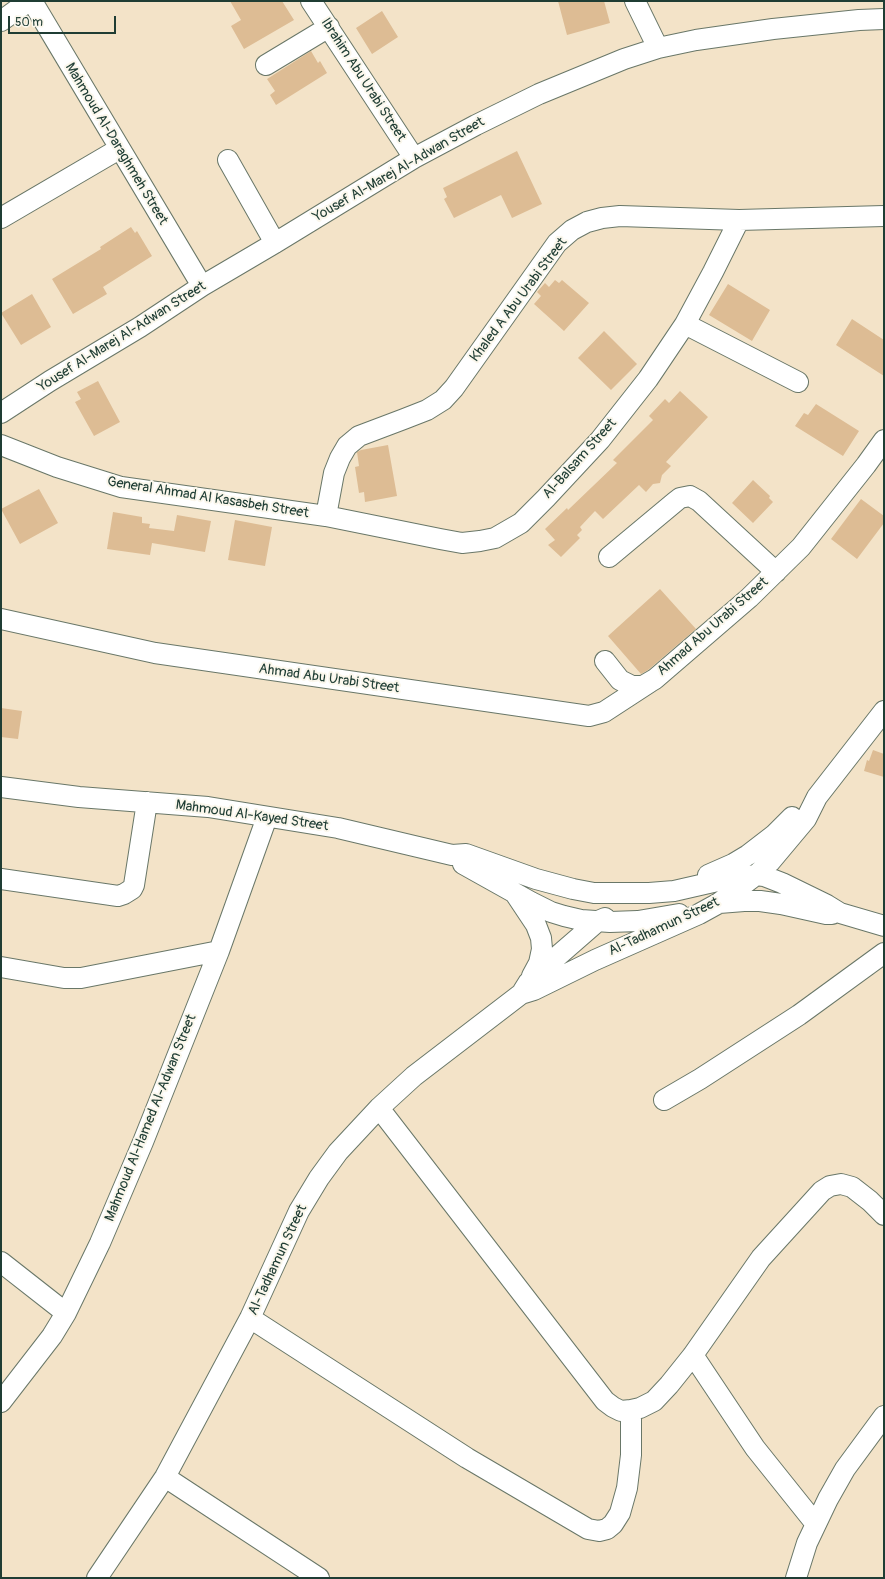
<!DOCTYPE html>
<style>
body{margin:0}
#map{position:relative;width:885px;height:1579px;overflow:hidden;background:#f3e3c8;font-family:Pangolin,sans-serif}
canvas{display:block}
.frame{position:absolute;inset:0;border:2px solid #1f3d34;pointer-events:none}
.scale{position:absolute;left:8px;top:16px;width:108px;height:18px;box-sizing:border-box;border:2px solid #1f3d34;border-top:0;padding-left:5px;font-size:12px;line-height:14px;white-space:nowrap;color:#1f3d34;-webkit-text-stroke:3px #fbf7ec;paint-order:stroke}
</style>
<div id="map">
<canvas width="885" height="1579"></canvas>
<div class="frame"></div>
<div class="scale">50 m</div>
</div>
<script>
const context = document.querySelector('canvas').getContext('2d');
context.lineJoin = 'round';
function fillPath(path, color) {
  context.fillStyle = color;
  context.fill(path, 'evenodd');
}
function shape(rows) {
  const path = new Path2D();
  for (const r of rows) {
    path.moveTo(r[0], r[1]);
    for (let i = 2; i < r.length; i += 2) path.lineTo(r[i], r[i + 1]);
  }
  return path;
}
function trace(path, color, width, dash) {
  context.strokeStyle = color;
  context.lineWidth = width;
  context.lineCap = dash ? 'butt' : 'round';
  context.setLineDash(dash || []);
  context.stroke(path);
}
function drawText(font, color, halo, rows, align = 'center') {
  context.font = font + ' Pangolin,sans-serif';
  context.lineWidth = 4;
  context.setLineDash([]);
  context.textBaseline = 'middle';
  context.strokeStyle = halo;
  context.fillStyle = color;
  for (const [text, x, y, turn = 0] of rows) {
    context.save();
    context.translate(x, y);
    context.rotate((+turn || 0) * Math.PI / 180);
    context.textAlign = isNaN(turn) ? turn : align;
    if (halo) context.strokeText(text, 0, 0);
    context.fillText(text, 0, 0);
    context.restore();
  }
}
const building = shape([
 [230,1,282,1,294,20,244,49,231,26,241,20],
 [558,1,604,1,610,23,567,35],
 [382,11,398,37,372,54,356,28],
 [311,51,318,63,320,61,327,73,276,105,270,95,275,91,267,79],
 [517,151,542,204,512,218,501,195,454,218,444,199,447,197,443,188],
 [131,227,135,233,137,231,152,256,103,287,107,294,73,314,52,279,101,249,100,247],
 [555,280,559,283,562,280,589,303,564,331,534,304,541,296,537,292,545,283,549,287],
 [728,284,770,310,752,341,709,315],
 [32,294,51,327,21,345,1,313],
 [852,319,884,340,884,376,836,345],
 [604,331,637,364,611,390,578,358],
 [98,381,120,422,94,436,75,402,81,399,77,392],
 [680,391,708,417,666,462,671,466,662,475,660,483,653,484,646,492,639,485,603,519,595,511,580,527,582,530,577,535,580,538,561,557,548,545,555,540,545,529,567,508,568,510,617,463,613,460,653,420,649,416,665,399,669,403],
 [816,404,859,431,843,456,795,426,804,413,808,415],
 [388,445,397,496,365,502,364,492,359,493,355,467,359,466,357,452,361,450],
 [753,480,770,496,769,498,773,502,753,523,732,503],
 [39,489,58,523,20,544,1,509],
 [861,499,884,516,884,523,857,559,831,539],
 [113,512,142,517,142,523,150,524,149,528,174,531,177,515,211,521,205,552,152,543,150,555,107,549],
 [235,520,272,527,265,566,228,560],
 [660,589,696,629,648,670,641,674,608,636],
 [1,708,22,711,18,739,1,737],
 [873,750,884,754,884,777,864,771,867,760,869,761]
]);
const minor = shape([
 [32,1,202,286],
 [311,1,414,158],
 [635,1,658,48],
 [1,21,29,1],
 [266,65,329,27],
 [228,160,275,243],
 [1,218,119,149],
 [685,324,798,382],
 [1,413,50,381,140,327,202,286,275,243,414,158,476,125,539,94,624,59,658,48,696,40,773,29,859,20,884,19],
 [1,445,57,467,121,487,326,516,440,539,462,543,480,541,495,538,521,523,546,498,600,440,648,379,685,324,713,272,739,220],
 [326,516,334,473,340,458,347,446,359,436,404,419,427,410,443,400,454,388,557,243,572,230,587,222,602,218,620,216,739,220,884,216],
 [609,557,675,502,680,498,690,496,699,501,776,572],
 [1,619,155,653,589,716,604,712,650,682],
 [605,661,620,680,632,686,643,686,655,679,749,598,801,547,866,465,884,440],
 [1,787,79,797,208,807,338,828,452,855,466,854,536,879,573,889,594,893,649,893,674,891,722,880,756,875,764,876,782,883,827,905,840,913,884,926],
 [463,864,531,902,551,912,564,916,581,920,610,922,638,921,679,914],
 [708,875,733,864,748,855,774,835,792,817],
 [1,879,118,896,124,894,132,889,134,885,147,802],
 [516,895,536,925,541,938,542,949,539,963,532,976],
 [719,903,744,901,760,901,781,904,826,914,832,914],
 [1,967,64,978,81,978,219,951],
 [523,991,528,983,560,954,598,921,605,918],
 [664,1100,700,1079,799,1015,884,953],
 [379,1108,605,1401,613,1407,621,1411,631,1410,640,1408,654,1401,669,1385,693,1355,761,1258,822,1191,830,1186,841,1184,852,1187,870,1201,884,1215],
 [1,1262,66,1313],
 [250,1318,467,1458,588,1529,599,1531,607,1529,613,1524,620,1513,627,1488,631,1455,631,1410],
 [693,1355,755,1448,815,1523],
 [1,1402,52,1336,66,1313,100,1243,143,1142,219,951,267,817],
 [165,1477,319,1578],
 [97,1578,165,1477,250,1318,299,1211,319,1178,338,1152,379,1108,414,1076,521,994,534,990,595,960,699,914,719,903,756,875,770,862,806,819,817,797,884,711],
 [796,1578,807,1543,828,1499,845,1469,884,1416]
]);
const streetNames = [
 ["Ibrahim Abu Urabi Street",363,80,57],
 ["Mahmoud Al-Daraghmeh Street",116,144,59],
 ["Yousef Al-Marej Al-Adwan Street",399,170,-30],
 ["Khaled A Abu Urabi Street",519,300,-53],
 ["Yousef Al-Marej Al-Adwan Street",122,337,-32],
 ["Al-Balsam Street",580,459,-48],
 ["General Ahmad Al Kasasbeh Street",208,498,9],
 ["Ahmad Abu Urabi Street",713,627,-41],
 ["Ahmad Abu Urabi Street",329,679,8],
 ["Mahmoud Al-Kayed Street",252,816,8],
 ["Al-Tadhamun Street",664,927,-25],
 ["Mahmoud Al-Hamed Al-Adwan Street",151,1118,-68],
 ["Al-Tadhamun Street",278,1260,-65]
];
fillPath(building, '#ddbc94');
trace(minor, '#697768', 22);
trace(minor, '#fff', 20);
drawText('14px', '#1f3d34', '#fbf7ec', streetNames);
</script>
